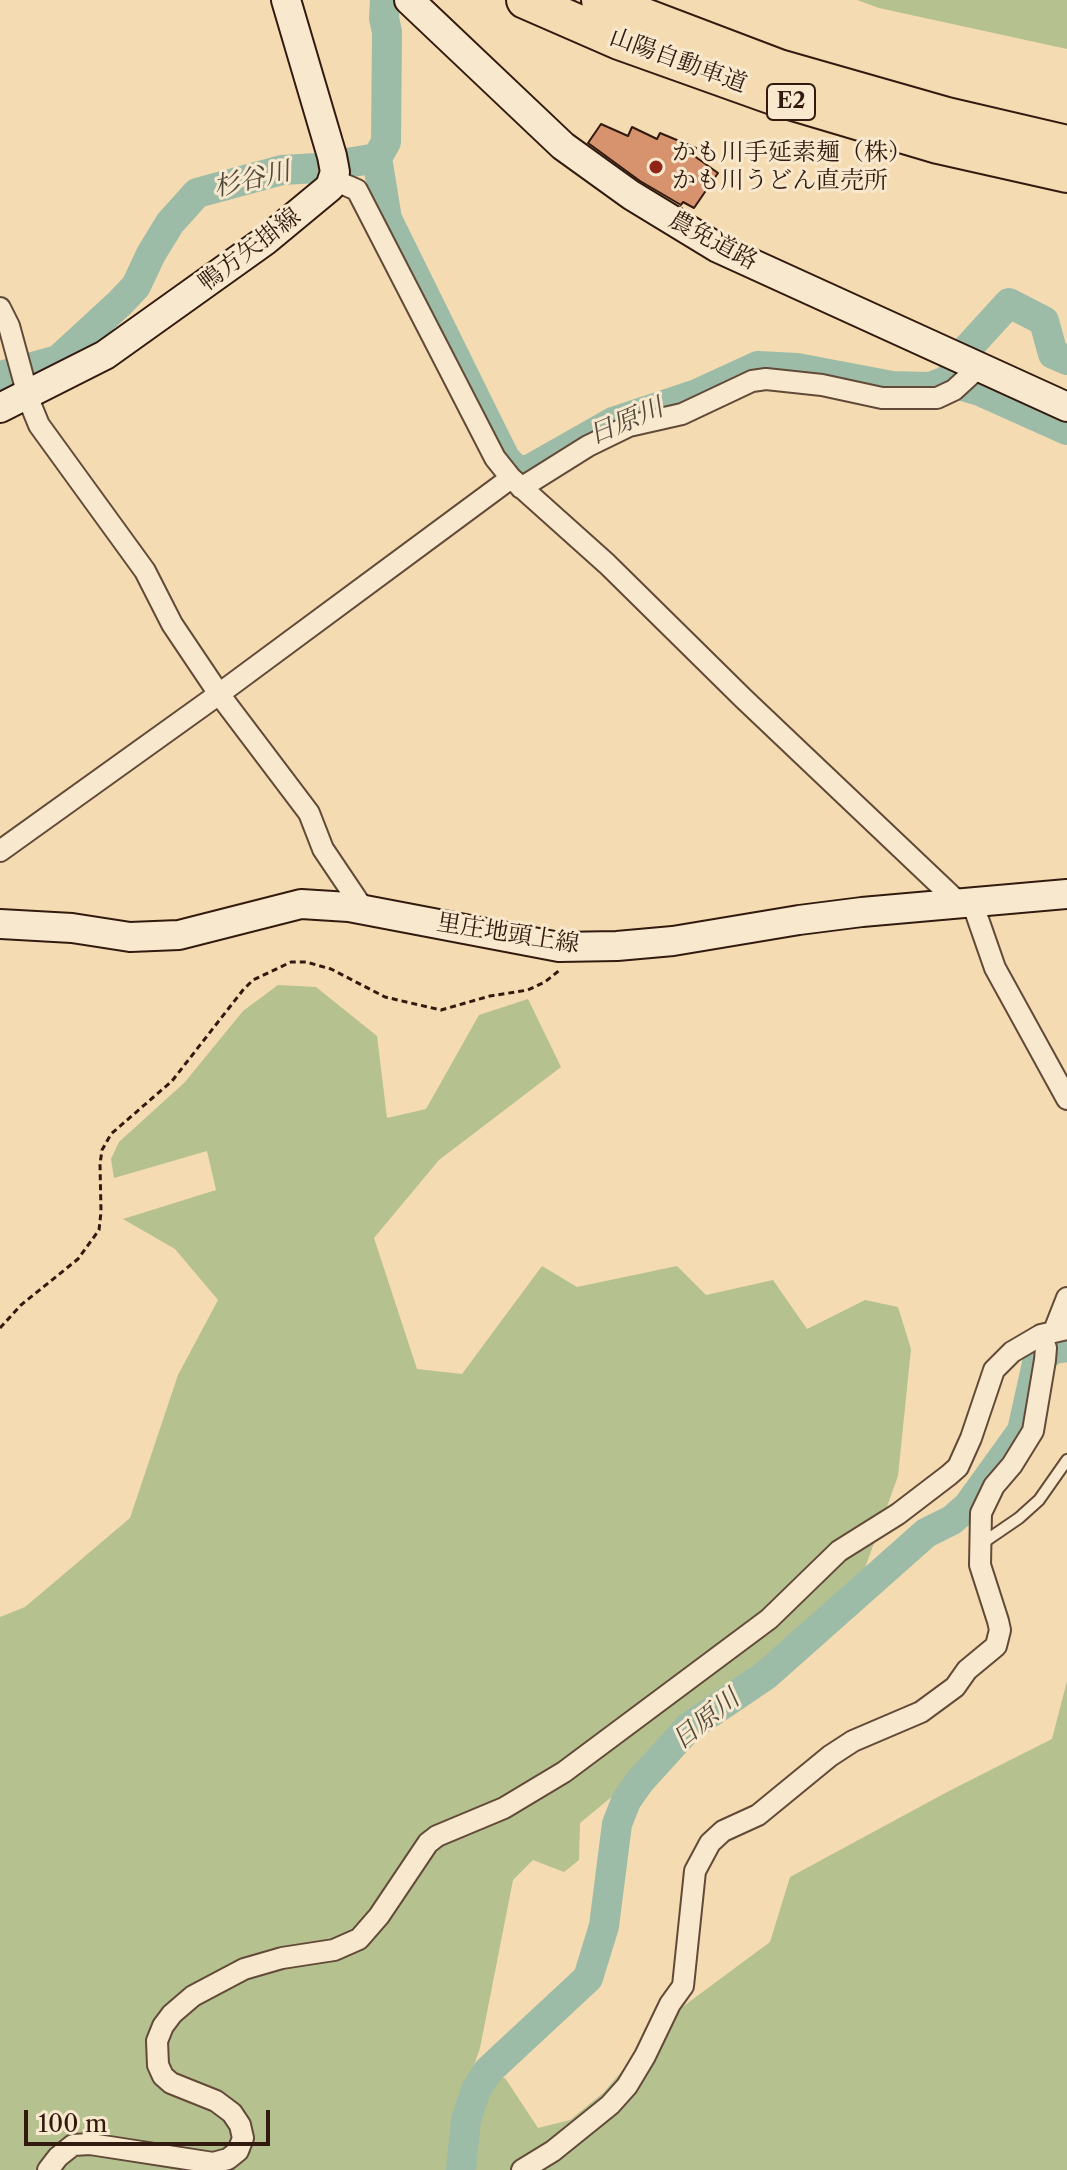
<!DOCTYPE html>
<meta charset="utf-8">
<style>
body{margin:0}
#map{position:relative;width:1067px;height:2170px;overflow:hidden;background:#f4dbb2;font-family:"Libre Caslon Text",serif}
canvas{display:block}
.scale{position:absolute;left:24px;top:2110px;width:246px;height:36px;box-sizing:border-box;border:4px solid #321a0f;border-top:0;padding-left:10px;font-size:24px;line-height:28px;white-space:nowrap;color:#321a0f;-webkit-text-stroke:6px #f8e8cd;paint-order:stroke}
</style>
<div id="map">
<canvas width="1067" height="2170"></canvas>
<div class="scale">100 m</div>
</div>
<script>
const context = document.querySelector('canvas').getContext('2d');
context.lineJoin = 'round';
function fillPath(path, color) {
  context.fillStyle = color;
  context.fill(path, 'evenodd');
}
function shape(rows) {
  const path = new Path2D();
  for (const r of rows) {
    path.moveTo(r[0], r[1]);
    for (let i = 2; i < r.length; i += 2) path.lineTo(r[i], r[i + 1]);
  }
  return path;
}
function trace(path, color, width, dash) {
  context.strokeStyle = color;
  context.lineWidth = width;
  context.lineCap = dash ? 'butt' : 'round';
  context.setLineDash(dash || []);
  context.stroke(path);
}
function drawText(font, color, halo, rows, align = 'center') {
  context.font = font + ' "Libre Caslon Text","Noto Serif JP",serif';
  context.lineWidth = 6;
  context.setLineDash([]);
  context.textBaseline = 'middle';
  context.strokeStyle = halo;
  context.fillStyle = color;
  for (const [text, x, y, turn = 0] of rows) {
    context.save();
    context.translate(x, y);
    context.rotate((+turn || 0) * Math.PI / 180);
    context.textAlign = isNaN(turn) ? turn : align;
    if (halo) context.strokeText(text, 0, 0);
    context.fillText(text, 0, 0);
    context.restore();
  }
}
const green = shape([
 [857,0,1067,0,1067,49,879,8],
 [278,985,316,987,377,1036,387,1118,426,1109,479,1015,528,999,561,1067,439,1160,374,1238,417,1369,462,1374,542,1266,577,1287,677,1266,706,1295,773,1280,807,1329,865,1300,898,1307,911,1349,898,1476,864,1571,758,1665,669,1729,614,1795,580,1823,579,1860,564,1872,533,1860,513,1880,480,2048,454,2124,455,2170,0,2170,0,1617,25,1607,130,1518,178,1375,218,1300,175,1249,123,1219,216,1190,207,1151,114,1178,111,1159,119,1142,185,1082,243,1011],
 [1067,1681,1067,2170,534,2170,614,2111,681,2008,770,1942,790,1877,949,1791,1052,1739],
 [641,2049,604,2103,511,2170,466,2170,465,2163,475,2117,493,2077,505,2078,538,2128,570,2120,603,2093]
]);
const river = shape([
 [377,158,387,219,485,418,505,458,515,469,522,471,532,468,613,422,697,394,758,366,797,368,892,386,930,387,946,381,980,391,1067,430],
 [377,158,386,142,387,32,384,18,385,0],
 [0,376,58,360,120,303,136,286,151,254,170,223,197,193,282,170,317,168,377,158],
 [949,378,958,371,967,349,1009,303,1044,321,1053,354,1067,360],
 [461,2170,466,2120,476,2090,488,2071,588,1978,604,1926,617,1824,626,1801,640,1781,689,1727,766,1675,926,1533,952,1520,968,1506,1022,1431,1038,1359,1054,1349,1067,1347]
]);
const building = shape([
 [601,124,628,136,632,127,657,139,660,133,696,148,693,155,718,173,694,208,683,202,681,205,640,181,588,143,601,124]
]);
const path = shape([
 [0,1328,21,1305,78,1259,99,1230,101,1212,100,1164,102,1150,111,1134,172,1081,243,990,253,980,291,962,306,962,331,969,385,997,441,1010,490,996,528,990,545,982,561,969]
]);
const lane = shape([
 [981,1544,1019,1518,1039,1500,1067,1460]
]);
const street = shape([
 [334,180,357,190,495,458,511,478,607,564,744,699,959,903],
 [0,308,9,326,30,403,39,425,145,571,172,624,219,694,309,813,323,849,364,910],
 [521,488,588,446,629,426,682,414,752,381,766,379,822,385,882,398,937,398,954,390,978,368],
 [0,851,219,694,511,478],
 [972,902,995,968,1067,1099],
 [1054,1331,1067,1298],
 [48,2170,58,2157,73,2145,90,2144,213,2163,228,2159,238,2151,243,2138,240,2125,232,2113,216,2101,171,2083,163,2076,158,2065,157,2041,163,2026,172,2014,193,1996,244,1969,282,1958,334,1950,359,1939,379,1916,428,1843,437,1836,504,1808,564,1772,769,1619,839,1551,898,1514,949,1475,958,1467,971,1438,994,1370,1012,1352,1041,1335,1067,1329],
 [522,2170,553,2151,610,2105,627,2086,645,2056,670,2004,683,1986,695,1871,710,1843,723,1831,758,1815,830,1756,853,1741,921,1712,955,1687,967,1670,996,1646,1000,1630,998,1621,980,1565,981,1513,994,1486,1012,1465,1033,1431,1045,1360,1046,1348,1041,1335]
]);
const secondary = shape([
 [409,0,563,146,631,195,718,248,1067,407],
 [0,408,105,355,266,240,330,187,335,172,332,156,286,0],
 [0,924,72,928,130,937,179,935,301,904,349,907,559,947,617,946,673,941,799,920,862,912,1067,894]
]);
const highway = shape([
 [525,0,619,41,773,96,938,145,1067,174],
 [600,0,779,68,947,116,1067,144]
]);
const markers = [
 [656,167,8,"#8f2418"]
];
const shields = [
 [791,102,48]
];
const shieldNames = [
 ["E2",791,102]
];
const streetNames = [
 ["山陽自動車道",678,61,20],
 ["農免道路",713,241,28],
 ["鴨方矢掛線",250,250,-37],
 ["里庄地頭上線",508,934,9]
];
const poiNames = [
 ["かも川手延素麺（株）",672,153],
 ["かも川うどん直売所",672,181]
];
const waterNames = [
 ["杉谷川",252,180,-13],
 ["日原川",626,422,-23],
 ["日原川",706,1720,-39]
];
fillPath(green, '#b6c190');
trace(river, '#9dbca7', 30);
fillPath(building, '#d6936e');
trace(building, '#321a0f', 2);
trace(lane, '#624a38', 14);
trace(street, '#624a38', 24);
trace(secondary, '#321a0f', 32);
trace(highway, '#321a0f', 40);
trace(path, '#321a0f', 3, [6, 4]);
trace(lane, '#f8e8cd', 10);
trace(street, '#f8e8cd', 20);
trace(secondary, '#f8e8cd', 28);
trace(highway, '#f4dbb2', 36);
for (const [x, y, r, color] of markers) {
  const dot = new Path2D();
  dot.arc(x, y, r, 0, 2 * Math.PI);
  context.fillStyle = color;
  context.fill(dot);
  trace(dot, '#f8e8cd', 3);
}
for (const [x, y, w] of shields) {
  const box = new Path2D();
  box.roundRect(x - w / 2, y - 18, w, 36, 6);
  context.fillStyle = '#f8e8cd';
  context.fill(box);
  trace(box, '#321a0f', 2);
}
drawText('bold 22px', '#321a0f', null, shieldNames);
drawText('24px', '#321a0f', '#f8e8cd', streetNames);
drawText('24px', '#321a0f', '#f8e8cd', poiNames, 'left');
drawText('italic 26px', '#524b3d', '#f8e8cd', waterNames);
</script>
